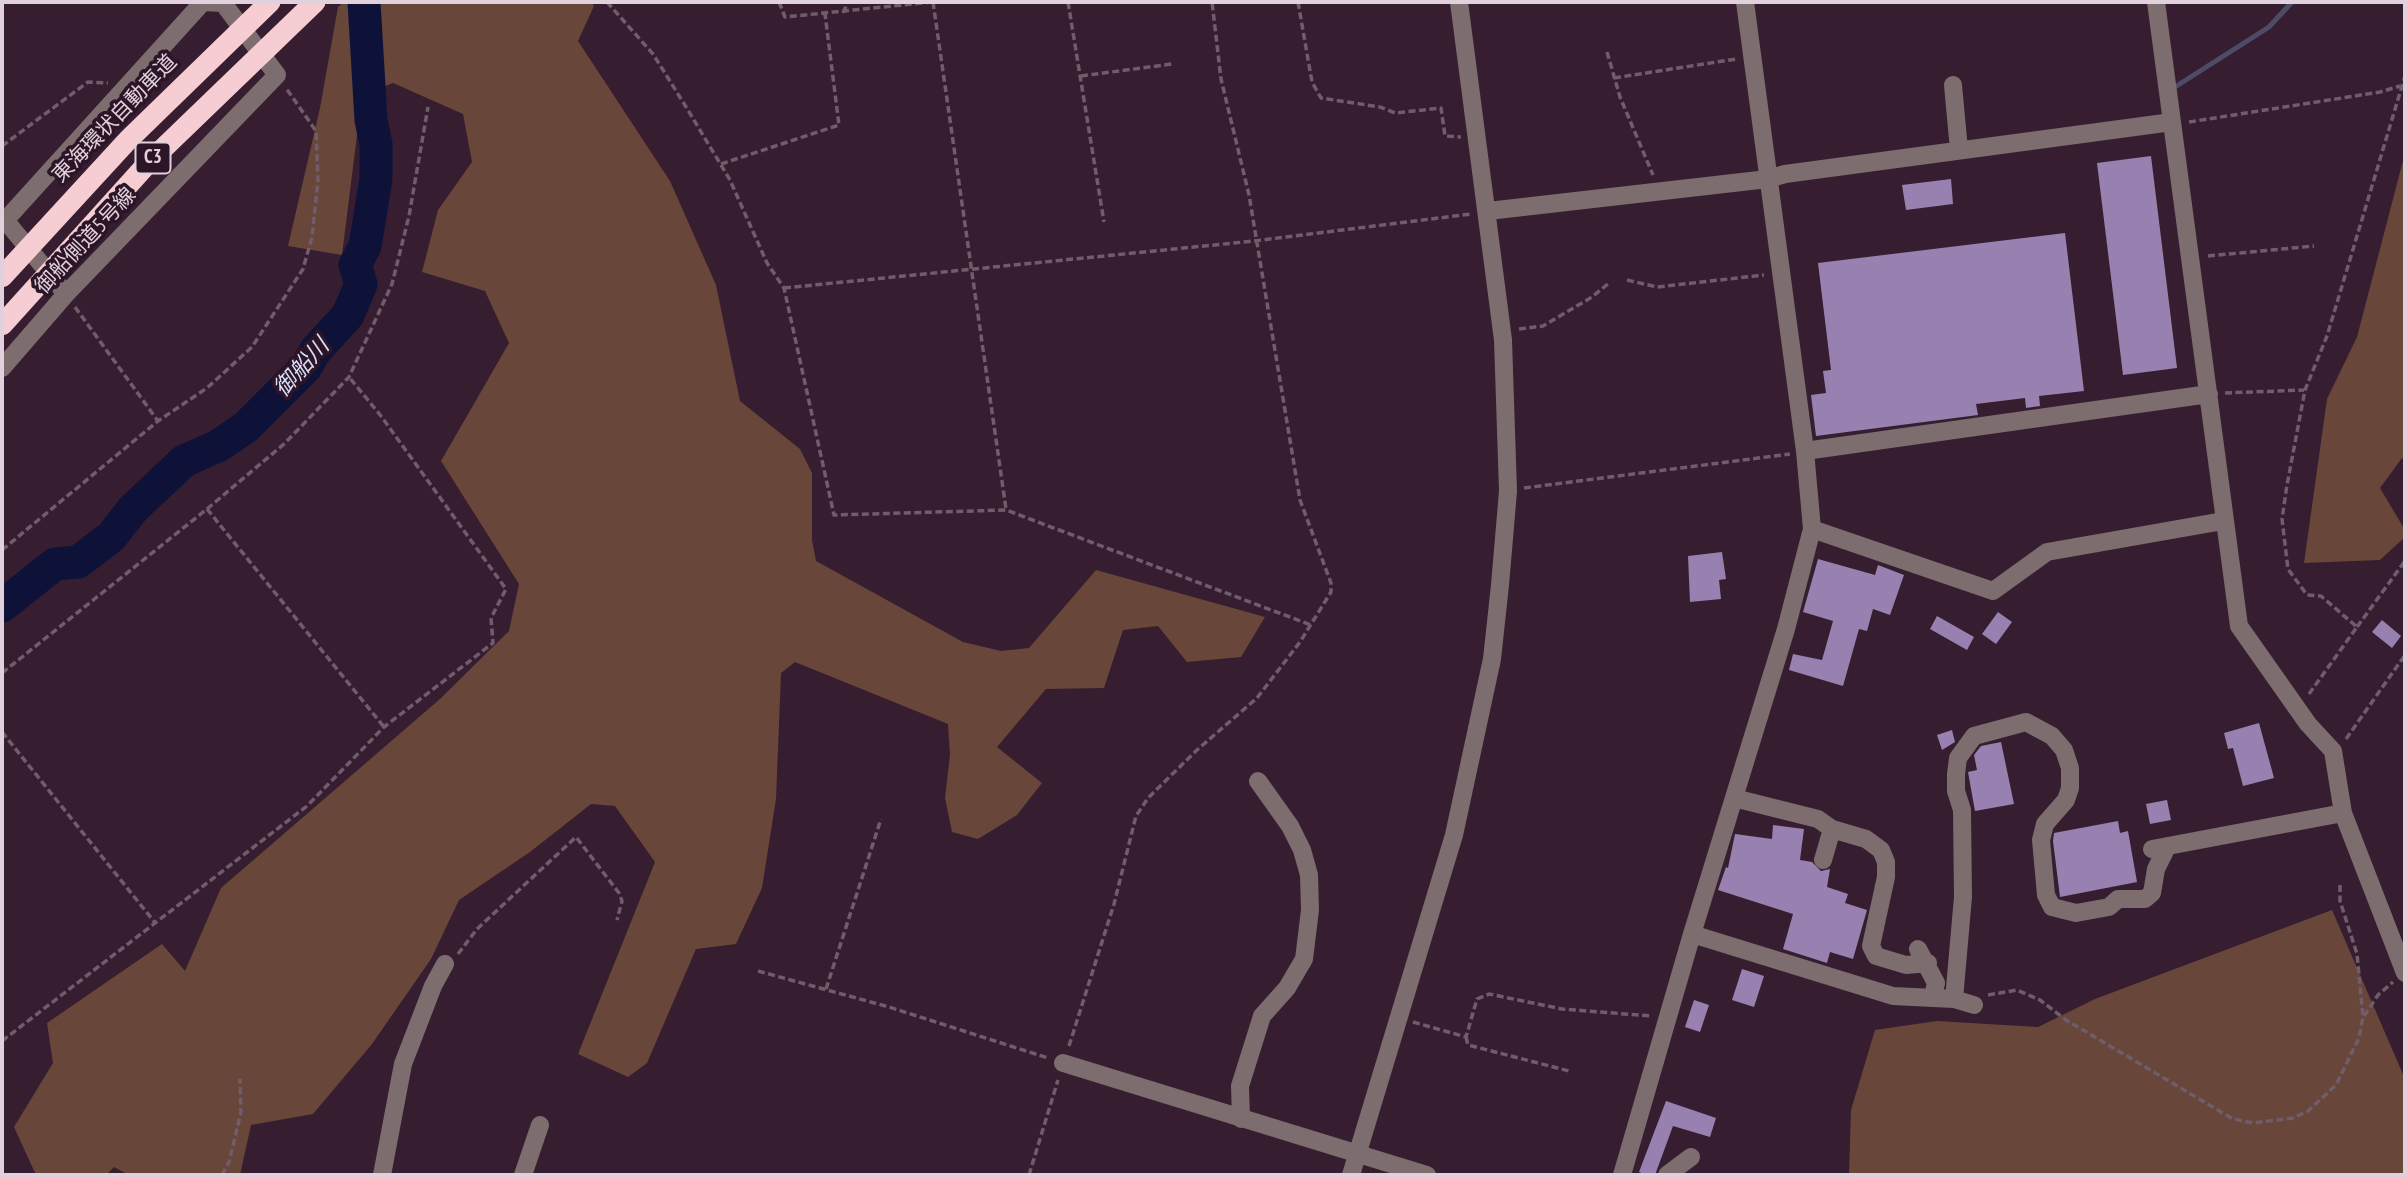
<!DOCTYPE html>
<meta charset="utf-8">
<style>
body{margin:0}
#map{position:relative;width:2407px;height:1177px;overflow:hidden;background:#361e30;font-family:"PT Sans Narrow",sans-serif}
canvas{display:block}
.frame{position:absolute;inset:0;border:4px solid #e1d1dc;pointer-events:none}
</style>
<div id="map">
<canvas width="2407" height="1177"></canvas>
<div class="frame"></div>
</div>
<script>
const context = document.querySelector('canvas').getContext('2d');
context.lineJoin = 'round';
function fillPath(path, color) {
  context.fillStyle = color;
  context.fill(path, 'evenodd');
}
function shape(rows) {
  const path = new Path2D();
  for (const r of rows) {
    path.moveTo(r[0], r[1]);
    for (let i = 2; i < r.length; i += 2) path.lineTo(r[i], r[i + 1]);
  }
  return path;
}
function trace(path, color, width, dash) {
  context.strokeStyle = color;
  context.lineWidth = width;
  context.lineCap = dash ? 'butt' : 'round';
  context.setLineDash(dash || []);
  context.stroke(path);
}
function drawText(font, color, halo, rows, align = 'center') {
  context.font = font + ' "PT Sans Narrow","Noto Sans JP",sans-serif';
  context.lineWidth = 7;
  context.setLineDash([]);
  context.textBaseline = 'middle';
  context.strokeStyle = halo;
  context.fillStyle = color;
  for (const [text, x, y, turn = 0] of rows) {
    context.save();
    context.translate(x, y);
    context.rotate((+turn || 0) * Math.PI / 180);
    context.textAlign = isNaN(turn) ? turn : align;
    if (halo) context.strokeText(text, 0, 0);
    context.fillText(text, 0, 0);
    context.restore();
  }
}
const green = shape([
 [344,2,591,2,594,6,578,41,670,181,716,285,740,401,800,449,812,473,812,540,816,561,963,642,1001,651,1029,648,1096,570,1265,617,1241,657,1187,662,1158,626,1123,630,1104,688,1046,689,997,747,1042,783,1017,815,978,839,952,832,945,798,950,755,948,724,795,662,781,673,776,799,762,888,736,944,696,949,647,1063,628,1077,578,1054,655,862,615,806,591,804,530,852,459,900,431,959,372,1044,313,1114,251,1125,240,1175,129,1175,114,1167,106,1175,36,1175,14,1127,53,1063,47,1023,162,944,185,971,221,888,440,699,509,631,519,584,441,461,509,343,485,291,422,272,438,210,472,162,463,114,393,83,362,95,342,255,288,246,320,108,338,7],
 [2405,153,2405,462,2402,458,2380,488,2405,530,2405,537,2380,560,2304,563,2327,399,2357,337],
 [2332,910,2405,1079,2405,1175,1849,1175,1851,1110,1875,1030,1937,1021,2038,1027,2095,999]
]);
const stream = shape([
 [2175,87,2269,27,2292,2]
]);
const river = shape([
 [2,606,55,564,78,562,111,537,133,509,184,461,218,446,246,427,306,367,316,350,348,315,361,284,355,265,365,246,376,179,376,144,371,120,364,2]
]);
const building = shape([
 [2151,156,2177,368,2123,375,2097,163],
 [1951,179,1953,204,1906,210,1902,185],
 [2065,233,2084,391,2039,396,2040,406,2026,408,2025,398,1976,404,1978,415,1816,436,1811,395,1826,393,1823,371,1831,370,1818,263],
 [1722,552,1726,579,1719,580,1721,599,1690,602,1688,556],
 [1818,559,1875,575,1878,565,1904,575,1890,615,1873,609,1867,631,1859,629,1843,686,1789,670,1793,654,1822,660,1833,621,1803,612],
 [1998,612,2012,622,1996,644,1982,634],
 [1937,616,1974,637,1967,650,1930,629],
 [2382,620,2401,636,2392,648,2372,632],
 [2259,723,2274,778,2243,786,2233,748,2228,749,2224,733],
 [1952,730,1955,742,1942,750,1937,735],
 [2001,742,2014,804,1975,811,1968,772,1977,770,1974,755,1981,746],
 [2167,800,2171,820,2150,824,2146,804],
 [2118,821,2120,833,2128,831,2137,882,2060,897,2053,841,2054,833],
 [1773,825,1804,829,1800,860,1812,862,1821,871,1830,869,1827,887,1848,894,1845,903,1867,910,1853,959,1830,952,1827,963,1783,949,1793,914,1718,890,1726,867,1728,868,1735,834,1772,839],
 [1742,969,1764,976,1754,1007,1732,1000],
 [1694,1000,1709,1005,1700,1032,1685,1027],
 [1666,1101,1716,1118,1710,1137,1673,1126,1655,1175,1647,1175,1639,1172]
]);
const path = shape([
 [607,2,653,54,683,102,730,180,767,263,784,288,834,515,1006,510,1311,625],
 [779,2,785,17,932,2],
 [933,2,1006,509],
 [1068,2,1104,222],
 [1298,2,1312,82,1321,98,1380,107,1395,113,1441,108,1445,136,1461,137],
 [843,13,848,2],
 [1607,52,1620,97,1653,175],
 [1081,76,1172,64],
 [1614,78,1736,59],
 [2189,122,2380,92,2400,86],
 [2,146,88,82,108,83],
 [721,164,839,125,825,14],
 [2208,256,2314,246],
 [1627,280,1657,287,1764,275],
 [784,288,1254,241,1471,214],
 [75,307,158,421],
 [1519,329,1543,326,1592,297,1609,283],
 [2225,393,2304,390],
 [1524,488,1790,454],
 [207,509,384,727],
 [2,550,158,421,207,388,252,347,303,269,312,237,318,180,316,131,286,88],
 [2357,627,2405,561],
 [2,673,207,509,284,444,349,377,392,284,409,216,428,107],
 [2309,694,2357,627,2321,596,2307,595,2288,569,2282,519,2287,485,2305,390,2327,336,2405,76],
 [2,732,156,924],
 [2346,739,2405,655],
 [458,954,477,929,576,837,619,893,622,901,617,920],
 [758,971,889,1007,1048,1058],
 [826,989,881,819],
 [1988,995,2017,990,2040,1000,2066,1020,2233,1119,2253,1123,2293,1118,2308,1111,2336,1085,2359,1038,2363,1017,2357,954,2340,901,2340,884],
 [2364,1016,2378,995,2393,982],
 [1413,1022,1466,1037,1477,999,1489,994,1562,1009,1651,1016],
 [1466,1037,1468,1045,1569,1071],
 [2,1041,307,806,384,727,493,643,491,618,506,589,381,416,349,377],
 [1069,1046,1114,904,1136,816,1148,798,1197,750,1257,698,1300,642,1331,592,1331,583,1300,500,1249,195,1221,79,1212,2],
 [222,1175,229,1162,241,1112,240,1079],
 [1029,1175,1058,1080]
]);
const minor = shape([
 [2156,2,2239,626,2308,724,2333,751,2343,813,2405,973],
 [1953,85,1959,150],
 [1488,211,1768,179,1785,174,2172,122],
 [5,220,66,294],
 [2,224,203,2],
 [2,368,66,294,277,75,223,3,203,2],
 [1805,451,2209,394],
 [1812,529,1993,591,2047,552,2223,521],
 [1734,798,1818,819,1832,829,1823,860],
 [1832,829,1866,839,1881,850,1886,862,1886,877,1871,946,1876,956,1906,965,1928,963],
 [2152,849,2343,813],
 [1692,934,1893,996,1954,999,1974,1005],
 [1918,949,1936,983,1933,997],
 [1954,999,1963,897,1962,810,1956,791,1956,774,1958,758,1974,736,2026,722,2052,736,2064,750,2070,768,2070,788,2066,800,2045,824,2041,840,2046,895,2052,907,2076,913,2109,907,2118,899,2145,899,2152,893,2156,869,2167,847],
 [1063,1063,1427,1175],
 [1241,1119,1240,1086,1262,1016,1287,988,1304,959,1310,910,1309,875,1302,850,1290,826,1258,781],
 [382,1175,403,1064,433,986,445,964],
 [523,1175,540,1125],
 [1351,1175,1454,835,1492,659,1500,585,1508,491,1503,340,1459,2],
 [1622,1175,1692,934,1786,629,1812,529,1805,451,1745,2],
 [1667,1175,1691,1157]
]);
const highway = shape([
 [2,277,128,140,270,2],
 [2,325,149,162,315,2]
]);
const shields = [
 [153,158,35]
];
const shieldNames = [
 ["C3",153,158]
];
const streetNames = [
 ["東海環状自動車道",115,119,-46],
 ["御船側道5号線",86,241,-47]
];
const waterNames = [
 ["御船川",302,368,-48]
];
fillPath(green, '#684639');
trace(stream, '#4e4b69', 5);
trace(river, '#0f1238', 33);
fillPath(building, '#9881b0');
trace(path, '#715c6c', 3.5, [7, 3.5]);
trace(minor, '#7d6d6e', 18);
trace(highway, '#f6cdd2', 21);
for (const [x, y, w] of shields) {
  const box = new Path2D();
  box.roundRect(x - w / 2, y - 15.5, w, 31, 5);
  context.fillStyle = '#2c1526';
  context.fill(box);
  trace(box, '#e1d1dc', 2);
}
drawText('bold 19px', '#e1d1dc', null, shieldNames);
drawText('21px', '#e1d1dc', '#2c1526', streetNames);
drawText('italic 23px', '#d8dffd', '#2c1526', waterNames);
</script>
